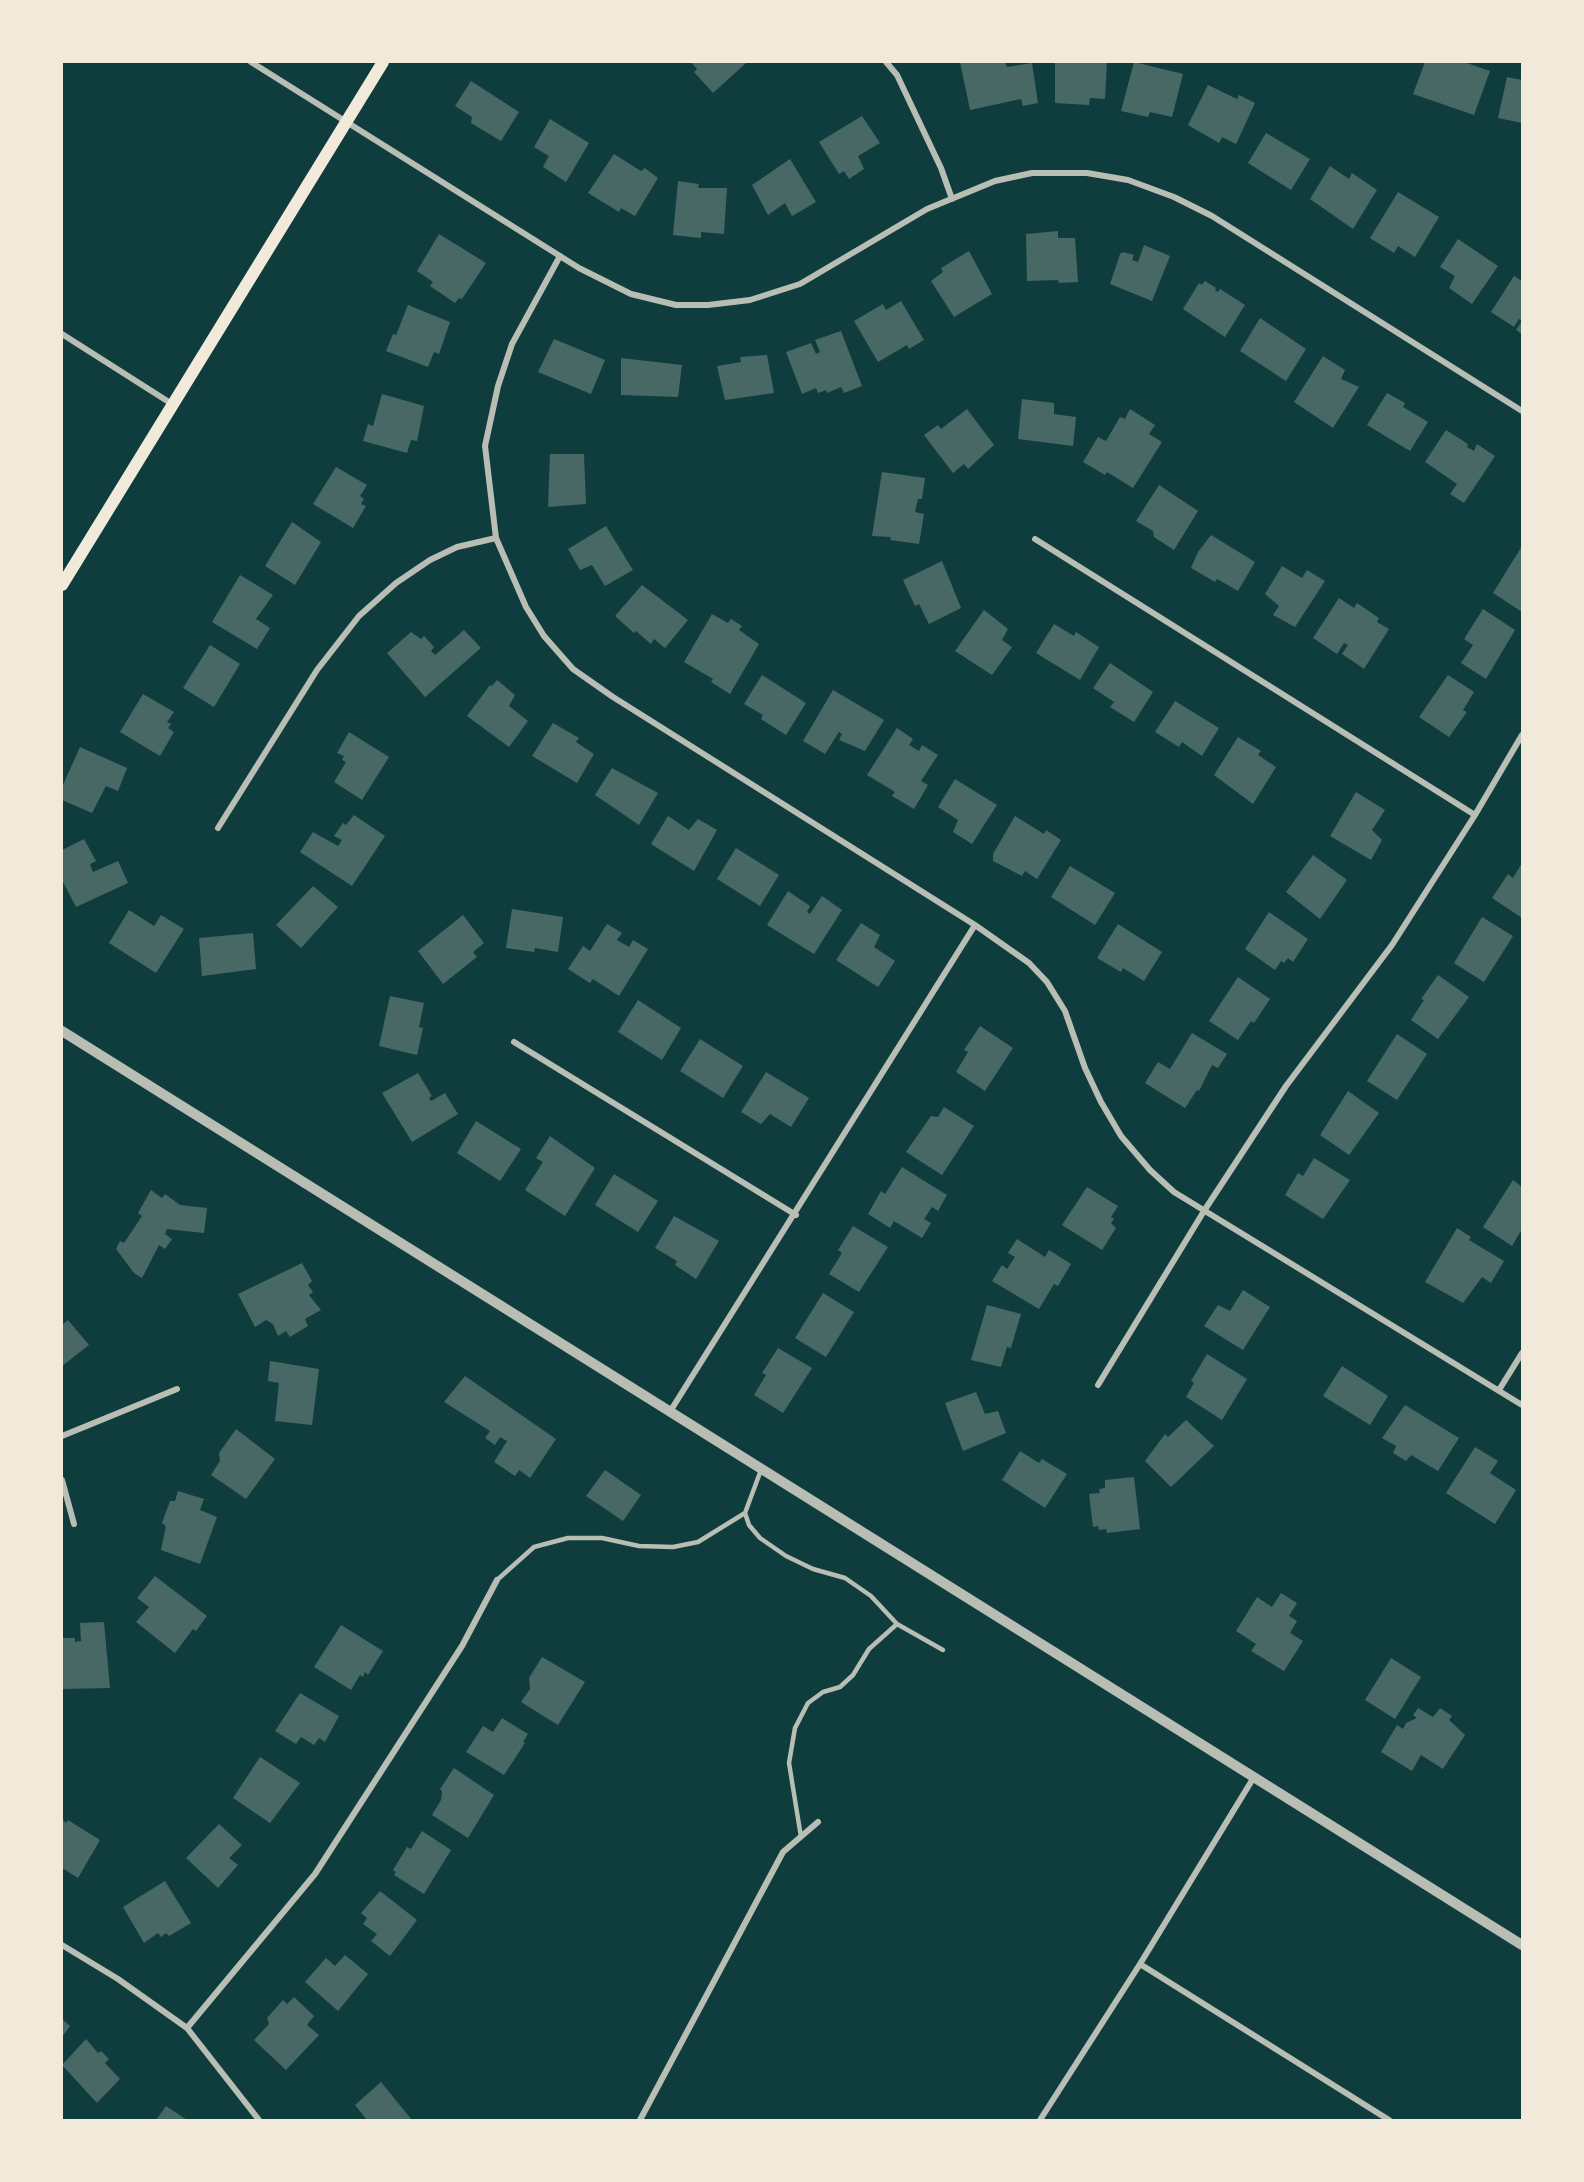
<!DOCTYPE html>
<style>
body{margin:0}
#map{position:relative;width:1584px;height:2182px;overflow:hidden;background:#0f3d3e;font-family:Figtree,sans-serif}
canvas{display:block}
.frame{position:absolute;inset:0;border:63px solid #f1e9da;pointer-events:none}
</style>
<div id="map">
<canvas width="1584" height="2182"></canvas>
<div class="frame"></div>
</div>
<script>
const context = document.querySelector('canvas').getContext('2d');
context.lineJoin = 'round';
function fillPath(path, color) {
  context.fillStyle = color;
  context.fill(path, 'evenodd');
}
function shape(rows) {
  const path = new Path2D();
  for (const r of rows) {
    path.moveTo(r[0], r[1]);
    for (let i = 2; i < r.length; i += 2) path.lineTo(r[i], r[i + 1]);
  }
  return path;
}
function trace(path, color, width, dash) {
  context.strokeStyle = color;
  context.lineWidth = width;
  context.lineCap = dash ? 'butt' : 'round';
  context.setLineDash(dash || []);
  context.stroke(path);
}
const building = shape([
 [691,62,744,62,746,63,713,93,694,72,697,69],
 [960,62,1005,62,1007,67,1032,63,1038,103,1023,106,1021,99,970,110],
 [1055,62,1107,62,1105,99,1090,98,1089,105,1055,103],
 [1134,62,1183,74,1172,117,1150,112,1148,117,1121,111],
 [1425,62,1464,62,1490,71,1474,115,1413,94],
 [1507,77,1522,80,1522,123,1498,118],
 [471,81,519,112,501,141,471,123,472,117,455,106],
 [1208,85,1237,99,1239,95,1255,103,1236,144,1222,137,1219,143,1188,125],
 [862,116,880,143,858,156,864,169,849,179,844,171,839,174,819,142],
 [550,119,589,143,566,182,543,167,549,156,534,147],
 [1266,133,1310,159,1291,190,1248,163],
 [614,154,641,171,645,168,658,178,635,216,621,208,619,212,588,193],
 [790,159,816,202,792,216,785,203,768,215,752,185],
 [1330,166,1349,179,1352,173,1377,190,1353,229,1310,199],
 [678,181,699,184,698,188,727,188,724,234,701,232,701,238,673,235],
 [1398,192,1439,217,1415,257,1398,246,1394,253,1370,238],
 [1058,231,1058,238,1075,238,1078,282,1059,283,1058,280,1027,281,1026,234],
 [439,234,486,263,462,299,459,298,455,303,430,286,433,282,417,271],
 [1458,239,1498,266,1472,304,1449,288,1455,276,1440,267],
 [1144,245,1170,256,1152,301,1110,284,1120,254,1123,252,1134,255,1132,260,1138,262],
 [969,251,992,294,954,317,931,281,943,272,941,268],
 [1514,276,1522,281,1522,334,1516,330,1522,321,1519,319,1514,327,1491,312],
 [1205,281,1216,288,1215,290,1218,292,1220,289,1245,305,1225,337,1183,309,1199,283,1202,285],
 [901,301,924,340,909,349,907,345,878,362,854,321,883,304,886,310],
 [408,305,450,322,439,354,434,352,428,367,386,351,393,334,396,335],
 [1260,318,1306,349,1286,381,1240,351],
 [841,331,862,386,844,393,841,387,827,393,826,390,818,393,816,388,802,394,786,352,811,343,816,354,820,352,815,340],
 [554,339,605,360,591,394,538,372],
 [767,355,774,393,725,400,717,366,741,362,740,357],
 [1323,356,1345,370,1341,379,1359,387,1333,428,1294,402],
 [621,358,682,365,678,397,621,395],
 [1387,393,1405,403,1403,407,1428,422,1410,451,1367,425],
 [382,394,424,406,417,441,411,440,407,453,363,441,368,424,373,426],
 [1022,399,1054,403,1054,414,1076,417,1073,446,1018,439],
 [967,409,994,445,968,469,964,464,953,473,924,435,938,425,941,429],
 [1130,409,1155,425,1149,434,1162,442,1133,488,1107,472,1105,475,1083,462,1098,437,1106,441,1120,417,1125,419],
 [1446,430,1468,444,1467,447,1474,451,1477,444,1495,456,1464,503,1450,494,1457,484,1425,462],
 [550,454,584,454,586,504,548,507],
 [336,467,367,485,360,496,364,499,361,504,366,506,353,528,313,504],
 [882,472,925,478,922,499,918,499,915,512,924,514,919,544,890,540,891,537,872,536],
 [1159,485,1198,511,1174,550,1154,537,1153,531,1136,521],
 [292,522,321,542,295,585,265,566],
 [606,526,633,570,605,586,592,565,580,570,568,549],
 [1211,535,1255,562,1238,591,1217,579,1215,582,1191,568,1198,552],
 [1522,546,1522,612,1493,593],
 [942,561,961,608,929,624,919,604,915,606,903,580],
 [1282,566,1302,578,1307,570,1325,581,1295,627,1273,615,1279,606,1265,594],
 [240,575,273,595,256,619,270,628,257,649,212,622],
 [642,585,688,620,665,648,654,639,651,644,636,631,634,633,615,616],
 [1339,598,1354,608,1357,603,1379,618,1377,622,1389,629,1364,669,1342,654,1348,645,1344,643,1337,654,1313,638],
 [1483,609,1515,630,1486,679,1461,663,1473,645,1464,639],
 [984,610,1008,629,1002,640,1012,647,992,675,955,651],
 [712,614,728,623,731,619,742,626,739,630,759,644,730,694,711,682,713,679,684,662],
 [1054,624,1074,636,1076,632,1099,647,1080,680,1036,653],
 [464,630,481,648,425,697,387,653,411,632,421,639,424,636,434,647,431,651,435,655],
 [210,645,240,664,214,707,183,688],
 [1110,663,1153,692,1134,722,1110,707,1114,702,1093,688],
 [762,675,806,703,786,735,761,719,763,715,744,704],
 [1448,675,1474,692,1463,710,1467,712,1449,737,1419,717],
 [497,680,515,695,509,706,528,721,509,747,467,716,490,685,492,686],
 [833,690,884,720,865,751,839,740,842,734,839,732,825,754,803,741],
 [143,694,174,712,167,722,171,724,168,728,174,732,160,756,120,732],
 [1175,701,1219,728,1202,756,1182,742,1179,747,1155,732],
 [553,723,579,738,576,742,594,754,577,783,532,756],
 [897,728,913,739,909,745,919,751,922,745,938,755,921,781,928,785,914,809,892,796,895,792,867,775],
 [349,732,389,757,362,800,334,782,346,762,342,760,344,756,337,753],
 [1238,737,1261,751,1258,755,1276,767,1253,804,1214,775],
 [80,747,127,768,118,791,106,786,92,813,62,800,62,787],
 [612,768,658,793,639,825,595,795],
 [955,779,997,805,972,844,953,832,958,820,938,807],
 [1356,792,1385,810,1372,830,1382,840,1371,860,1330,836],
 [354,815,385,836,352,886,300,852,313,832,338,846,342,840,334,836,343,823,346,825],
 [668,816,689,830,698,819,717,830,694,871,651,844],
 [1015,816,1044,834,1046,830,1061,840,1037,879,1025,871,1022,876,993,861,993,854],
 [84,839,96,861,90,864,93,872,118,861,128,883,76,907,62,880,62,850],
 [736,848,779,875,760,906,717,879],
 [1313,855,1347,880,1320,919,1286,892],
 [1522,863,1522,918,1492,898,1508,874,1513,878],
 [1070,866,1115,893,1095,925,1051,897],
 [313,886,338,907,301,948,276,925],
 [788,891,810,906,807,912,810,914,822,896,842,910,814,954,767,925],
 [512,909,563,917,558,952,535,948,534,952,506,948],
 [129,910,154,926,161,915,184,929,156,973,109,943],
 [1269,912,1308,939,1293,962,1288,958,1284,963,1281,961,1275,970,1245,949],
 [463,915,484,943,473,952,477,957,443,984,418,951],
 [1482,917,1513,936,1484,982,1454,963],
 [861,923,880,935,874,947,895,961,878,987,836,960],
 [607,924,622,933,617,940,629,947,633,940,648,949,619,996,593,979,590,983,568,969,583,946,590,951],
 [1118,924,1162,952,1144,981,1123,968,1121,972,1097,958],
 [253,933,256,969,202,976,199,938],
 [1438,975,1469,997,1438,1039,1411,1020,1424,1000,1421,999],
 [1238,977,1270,999,1254,1023,1251,1021,1238,1040,1209,1021],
 [390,996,424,1003,419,1027,423,1028,417,1055,379,1046],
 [638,1000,681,1028,662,1060,618,1032],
 [980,1026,1013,1048,985,1091,956,1072,968,1052,964,1050],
 [1192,1033,1227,1054,1218,1068,1212,1065,1199,1091,1197,1090,1185,1108,1145,1083,1158,1062,1170,1069],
 [1397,1034,1427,1054,1397,1100,1367,1081],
 [700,1039,743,1066,723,1098,680,1071],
 [766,1072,809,1098,791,1127,770,1114,761,1124,741,1112],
 [418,1073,432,1096,429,1098,431,1101,445,1093,458,1114,412,1142,382,1093],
 [1348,1091,1379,1113,1349,1155,1320,1135],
 [944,1107,974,1126,942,1175,906,1152,931,1116,938,1117],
 [476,1121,521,1149,500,1181,457,1153],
 [550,1136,595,1168,565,1216,525,1190,543,1162,536,1158],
 [1314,1158,1350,1180,1323,1219,1285,1195,1298,1173,1303,1176],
 [902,1167,947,1195,938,1211,932,1207,924,1219,931,1223,922,1238,894,1221,890,1228,868,1214,881,1191,885,1194],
 [614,1174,658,1201,638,1232,595,1205],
 [1513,1180,1522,1187,1522,1229,1512,1246,1483,1227],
 [1087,1187,1118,1206,1111,1217,1114,1219,1111,1223,1116,1228,1102,1250,1062,1225],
 [151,1190,162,1198,165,1194,180,1205,207,1208,204,1233,167,1229,165,1234,172,1239,165,1249,159,1245,142,1278,134,1273,116,1249,120,1241,124,1243,142,1216,138,1213],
 [674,1216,719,1241,696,1279,675,1265,677,1261,655,1248],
 [853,1226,888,1247,859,1292,829,1274,842,1253,838,1250],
 [1457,1228,1471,1237,1469,1240,1504,1261,1491,1283,1482,1277,1463,1303,1425,1282],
 [1017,1239,1045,1257,1049,1250,1071,1264,1058,1286,1054,1284,1039,1309,992,1281,1002,1265,1007,1269,1015,1257,1008,1253],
 [302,1263,312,1281,308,1285,313,1292,309,1295,321,1310,305,1319,308,1326,290,1337,286,1331,278,1336,273,1324,266,1320,255,1327,238,1294],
 [1243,1290,1270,1307,1243,1350,1204,1326,1218,1305,1230,1311],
 [823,1293,854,1312,826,1357,795,1338],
 [987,1305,1021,1314,1011,1348,1007,1347,1001,1367,971,1360],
 [68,1320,89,1345,62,1366,62,1325],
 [778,1348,812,1368,783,1413,754,1395,766,1375,762,1373],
 [1207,1354,1247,1379,1222,1420,1186,1397,1194,1383,1191,1381],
 [270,1361,319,1369,312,1425,275,1421,279,1383,268,1381],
 [1342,1366,1388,1396,1370,1425,1323,1396],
 [465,1376,556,1439,530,1478,519,1470,515,1476,494,1462,507,1441,500,1437,495,1445,485,1438,490,1431,444,1402],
 [976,1392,985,1414,998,1411,1006,1433,963,1451,945,1403],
 [1405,1405,1459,1438,1438,1471,1411,1455,1406,1461,1393,1453,1396,1446,1382,1438],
 [1186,1420,1214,1446,1171,1487,1145,1461,1165,1434,1168,1437],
 [236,1429,275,1459,246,1499,211,1475,220,1461,219,1453],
 [1475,1447,1498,1461,1490,1473,1516,1490,1495,1524,1446,1493],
 [1020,1451,1039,1463,1042,1459,1067,1474,1045,1508,1002,1480],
 [605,1470,641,1495,623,1521,586,1496],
 [1134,1477,1140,1529,1107,1533,1106,1529,1099,1530,1098,1526,1093,1527,1089,1494,1100,1493,1099,1489,1105,1488,1105,1480],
 [178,1491,204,1499,200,1510,217,1517,200,1564,161,1550,166,1526,162,1523,170,1501,175,1501],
 [155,1576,207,1616,196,1631,193,1629,175,1653,136,1622,149,1607,137,1598],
 [1281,1593,1297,1603,1289,1616,1297,1621,1290,1633,1303,1641,1284,1671,1251,1651,1256,1644,1236,1631,1257,1597,1272,1607],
 [104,1622,110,1688,62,1689,62,1638,75,1638,75,1642,81,1641,80,1623],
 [341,1625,383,1651,368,1675,365,1672,363,1677,360,1675,351,1690,314,1667],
 [542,1657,585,1682,558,1725,521,1702,530,1689,529,1678],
 [1391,1658,1421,1677,1395,1719,1365,1700],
 [300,1693,339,1716,325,1742,319,1738,314,1745,301,1737,296,1744,275,1731],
 [1418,1708,1433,1717,1440,1708,1452,1716,1449,1720,1465,1735,1443,1769,1421,1755,1412,1771,1381,1752,1397,1725,1403,1729,1406,1723,1417,1718,1413,1715],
 [502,1718,528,1734,523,1742,525,1743,504,1775,466,1752,483,1726,493,1732],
 [260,1757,300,1783,270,1823,233,1798],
 [454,1768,494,1795,468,1838,432,1815,441,1800,442,1792,440,1789],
 [62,1819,66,1823,68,1820,100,1840,78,1878,62,1868],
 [219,1824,242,1845,229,1858,238,1865,218,1888,186,1858],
 [422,1831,451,1850,424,1894,394,1875,396,1872,393,1870,407,1847,411,1849],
 [165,1881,191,1923,169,1936,166,1933,161,1937,158,1933,144,1943,123,1907],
 [380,1891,417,1920,390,1956,371,1941,377,1934,363,1924,367,1918,361,1913],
 [345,1955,368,1974,338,2011,305,1982,326,1958,335,1966],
 [294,1997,314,2016,307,2025,319,2035,286,2070,254,2040,269,2024,267,2018,283,2000,287,2004],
 [62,2019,70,2026,62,2037],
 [86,2039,98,2053,101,2051,109,2059,105,2063,120,2079,97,2103,62,2065],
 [381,2082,411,2119,410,2120,367,2120,355,2105],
 [166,2106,187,2120,156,2120]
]);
const service = shape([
 [761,1470,745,1513,749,1525,760,1538,786,1556,813,1569,845,1578,871,1596,897,1624,943,1650],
 [497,1580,534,1547,568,1538,602,1538,639,1546,673,1547,698,1542,745,1513],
 [801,1837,789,1763,795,1728,808,1703,823,1692,840,1687,853,1675,869,1649,897,1624]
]);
const minor = shape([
 [251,62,579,268,631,294,676,305,708,305,750,300,800,284,927,209,995,181,1032,173,1087,173,1128,180,1174,197,1212,216,1522,411],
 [886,62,897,75,941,168,952,199],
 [560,256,512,344,498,386,485,446,496,538,526,607,544,636,573,669,613,697,975,925,1029,963,1047,982,1065,1011,1085,1068,1101,1102,1121,1136,1150,1170,1174,1192,1522,1405],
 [62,334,172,404],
 [1035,539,1475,815],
 [218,828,317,670,359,616,396,583,430,560,457,547,496,538],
 [514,1042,796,1215],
 [1098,1385,1204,1211,1286,1086,1392,945,1475,815,1522,735],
 [1499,1390,1522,1353],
 [671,1410,975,925],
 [62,1436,177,1389],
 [62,1480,74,1524],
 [62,1945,118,1979,187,2028,259,2120],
 [1140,1964,1389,2120],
 [187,2028,315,1874,462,1646,497,1580],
 [640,2120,783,1852,818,1822],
 [1040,2120,1140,1964,1254,1777]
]);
const tertiary = shape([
 [62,1031,1522,1945]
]);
const secondary = shape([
 [62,585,383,62]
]);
fillPath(building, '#486865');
trace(service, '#b8beb3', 4.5);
trace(minor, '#b8beb3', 6);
trace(tertiary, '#b8beb3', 10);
trace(secondary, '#f1e9da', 12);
</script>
